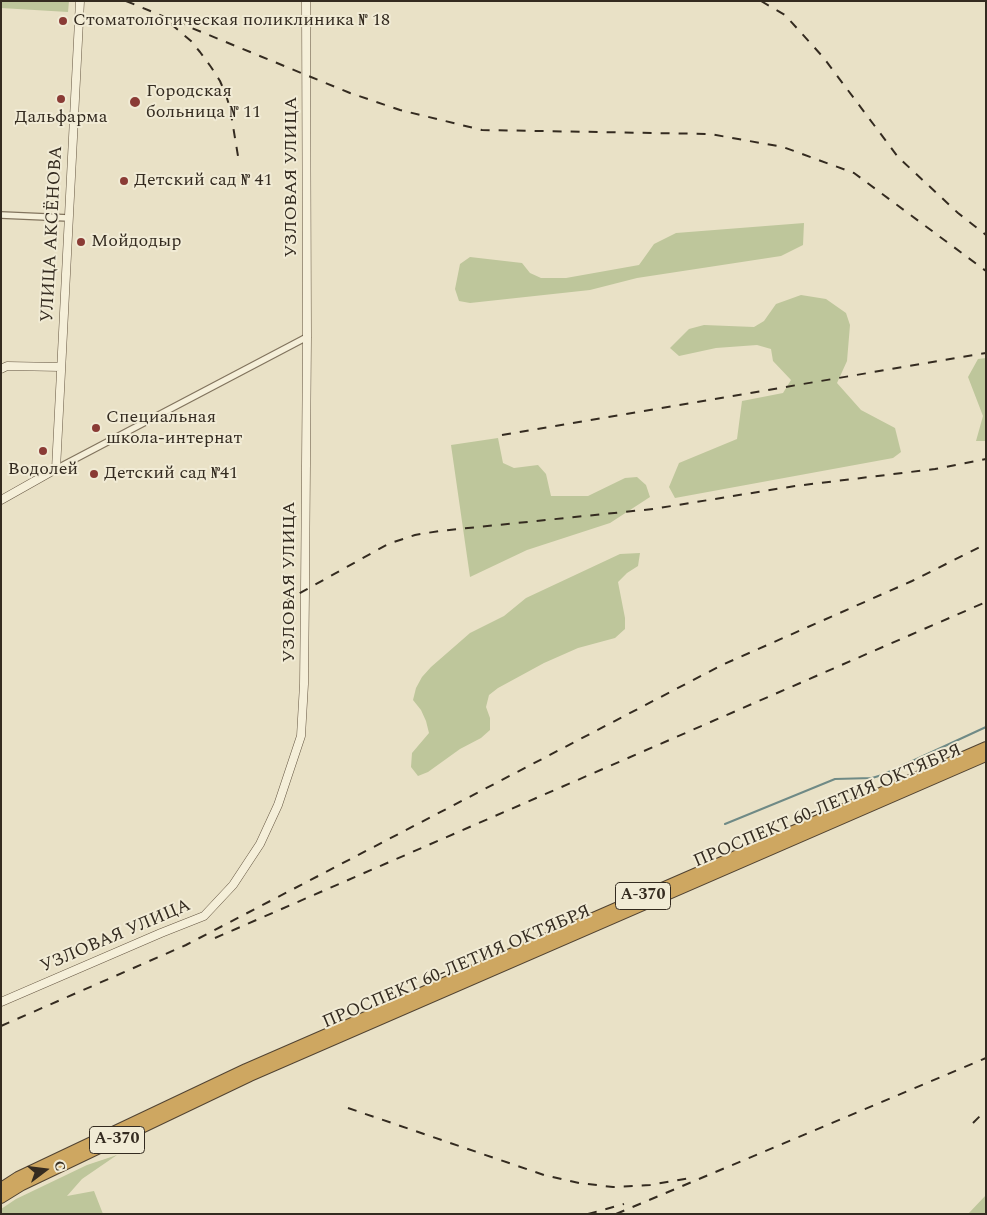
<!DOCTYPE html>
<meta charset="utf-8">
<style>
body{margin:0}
#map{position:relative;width:987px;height:1215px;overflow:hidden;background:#e9e1c6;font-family:Spectral,serif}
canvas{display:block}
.frame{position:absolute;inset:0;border:2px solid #342b20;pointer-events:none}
.north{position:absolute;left:20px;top:1145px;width:50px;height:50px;-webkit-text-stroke:4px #f1ebd5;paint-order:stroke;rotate:75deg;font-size:14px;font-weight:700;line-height:20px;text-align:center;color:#342b20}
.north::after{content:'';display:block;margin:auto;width:18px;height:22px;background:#342b20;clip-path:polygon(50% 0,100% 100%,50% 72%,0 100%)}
</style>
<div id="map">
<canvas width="987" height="1215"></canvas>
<div class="frame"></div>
<div class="north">С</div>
</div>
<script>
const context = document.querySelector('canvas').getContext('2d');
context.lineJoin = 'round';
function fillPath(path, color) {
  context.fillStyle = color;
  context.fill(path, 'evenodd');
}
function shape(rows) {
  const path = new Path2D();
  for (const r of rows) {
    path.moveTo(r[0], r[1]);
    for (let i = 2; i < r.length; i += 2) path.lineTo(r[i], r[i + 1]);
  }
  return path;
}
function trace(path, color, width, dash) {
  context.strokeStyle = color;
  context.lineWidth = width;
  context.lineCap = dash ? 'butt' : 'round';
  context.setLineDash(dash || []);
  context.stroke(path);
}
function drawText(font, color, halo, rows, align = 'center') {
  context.font = font + ' Spectral,serif';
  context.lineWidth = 4;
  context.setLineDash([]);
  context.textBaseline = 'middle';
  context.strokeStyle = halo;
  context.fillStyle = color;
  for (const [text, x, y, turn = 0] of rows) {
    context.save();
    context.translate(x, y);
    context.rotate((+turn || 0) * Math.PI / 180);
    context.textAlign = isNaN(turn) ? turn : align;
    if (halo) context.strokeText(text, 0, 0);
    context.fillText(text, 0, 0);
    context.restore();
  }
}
const green = shape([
 [1,1,69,1,68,12,1,8],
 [804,223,803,245,781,256,637,278,590,290,470,303,459,301,455,289,460,264,470,257,522,263,530,273,541,278,566,278,639,265,654,244,676,233],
 [801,295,826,299,846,313,850,325,847,361,837,383,861,410,895,428,901,452,893,458,675,498,669,487,679,463,737,439,742,401,783,393,791,380,773,361,771,349,757,345,716,348,679,356,670,348,689,329,704,325,754,327,764,321,776,304],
 [986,358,986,441,976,441,983,416,968,377,978,359],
 [498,438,503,463,514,468,538,465,546,474,551,496,588,496,625,478,637,477,646,485,650,497,610,523,527,550,470,577,451,445],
 [640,553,638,566,627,573,618,582,625,618,625,629,615,638,578,648,544,663,498,688,489,695,486,707,490,718,490,730,481,738,460,749,428,772,418,776,411,767,412,753,429,733,426,721,421,710,413,700,416,688,422,677,431,667,470,633,504,616,526,598,620,554],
 [117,1155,82,1179,67,1196,94,1191,103,1214,1,1214,1,1209,16,1199,87,1165],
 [986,1195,986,1214,968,1214]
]);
const stream = shape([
 [725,824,835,779,872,778,882,775,986,727]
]);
const street = shape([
 [1,215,69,218],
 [56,469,307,337]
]);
const secondary = shape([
 [1,369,7,366,61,367],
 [1,500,56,469,80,1],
 [1,1002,161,933,204,916,233,885,260,844,278,805,301,736,304,684,305,591,307,337,306,1]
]);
const highway = shape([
 [1,1188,18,1177,246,1069,986,747],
 [1,1198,22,1185,250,1076,986,756]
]);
const rail = shape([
 [126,1,350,93,400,110,482,130,710,134,783,147,854,173,986,271],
 [761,1,785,15,823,57,898,157,958,213,986,235],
 [171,24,191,41,200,52,211,67,220,81,226,95,230,108,239,162],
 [502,435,986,353],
 [284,602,388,544,415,535,439,531,653,509,795,486,935,469,986,459],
 [215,938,986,602],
 [1,1026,186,945,722,665,912,581,986,544],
 [348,1108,544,1175,579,1183,613,1187,650,1185,690,1178],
 [973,1123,986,1110],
 [588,1214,624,1204],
 [616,1214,986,1058]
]);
const markers = [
 [63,21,5,"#8a3b35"],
 [61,99,5,"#8a3b35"],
 [135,102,6,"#8a3b35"],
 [124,181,5,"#8a3b35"],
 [81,242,5,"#8a3b35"],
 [96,428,5,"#8a3b35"],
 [43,451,5,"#8a3b35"],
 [94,474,5,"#8a3b35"]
];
const shields = [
 [643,896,55],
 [117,1140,55]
];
const shieldNames = [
 ["А-370",643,896],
 ["А-370",117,1140]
];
const poiNames = [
 ["Стоматологическая поликлиника № 18",73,21],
 ["Городская",146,92],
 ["больница № 11",146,113],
 ["Дальфарма",61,118,"center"],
 ["Детский сад № 41",134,181],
 ["Мойдодыр",91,242],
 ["Специальная",106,418],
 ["школа-интернат",106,439],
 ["Водолей",43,470,"center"],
 ["Детский сад №41",104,474]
];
const streetNames = [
 ["УЗЛОВАЯ УЛИЦА",292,177,-90],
 ["УЛИЦА АКСЁНОВА",53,234,-87],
 ["УЗЛОВАЯ УЛИЦА",290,582,-90],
 ["ПРОСПЕКТ 60-ЛЕТИЯ ОКТЯБРЯ",828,807,-23],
 ["УЗЛОВАЯ УЛИЦА",116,937,-23],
 ["ПРОСПЕКТ 60-ЛЕТИЯ ОКТЯБРЯ",457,968,-23]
];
fillPath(green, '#bec69b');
trace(stream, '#6f8a86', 2);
trace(street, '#82745e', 8);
trace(secondary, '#645541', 9);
trace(highway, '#514332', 12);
trace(street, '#f5efd9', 5.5);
trace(secondary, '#f5efd9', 8);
trace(highway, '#cea761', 10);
trace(rail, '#342b20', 2, [9, 9]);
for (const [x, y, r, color] of markers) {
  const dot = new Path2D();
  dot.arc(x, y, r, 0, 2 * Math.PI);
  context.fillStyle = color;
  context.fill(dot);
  trace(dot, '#f1ebd5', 2);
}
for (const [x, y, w] of shields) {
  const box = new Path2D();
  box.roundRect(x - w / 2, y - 13.5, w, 27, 4);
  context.fillStyle = '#f1ebd5';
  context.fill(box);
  trace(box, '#342b20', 1);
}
drawText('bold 16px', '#342b20', null, shieldNames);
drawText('18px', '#342b20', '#f1ebd5', poiNames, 'left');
drawText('18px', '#342b20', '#f1ebd5', streetNames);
</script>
